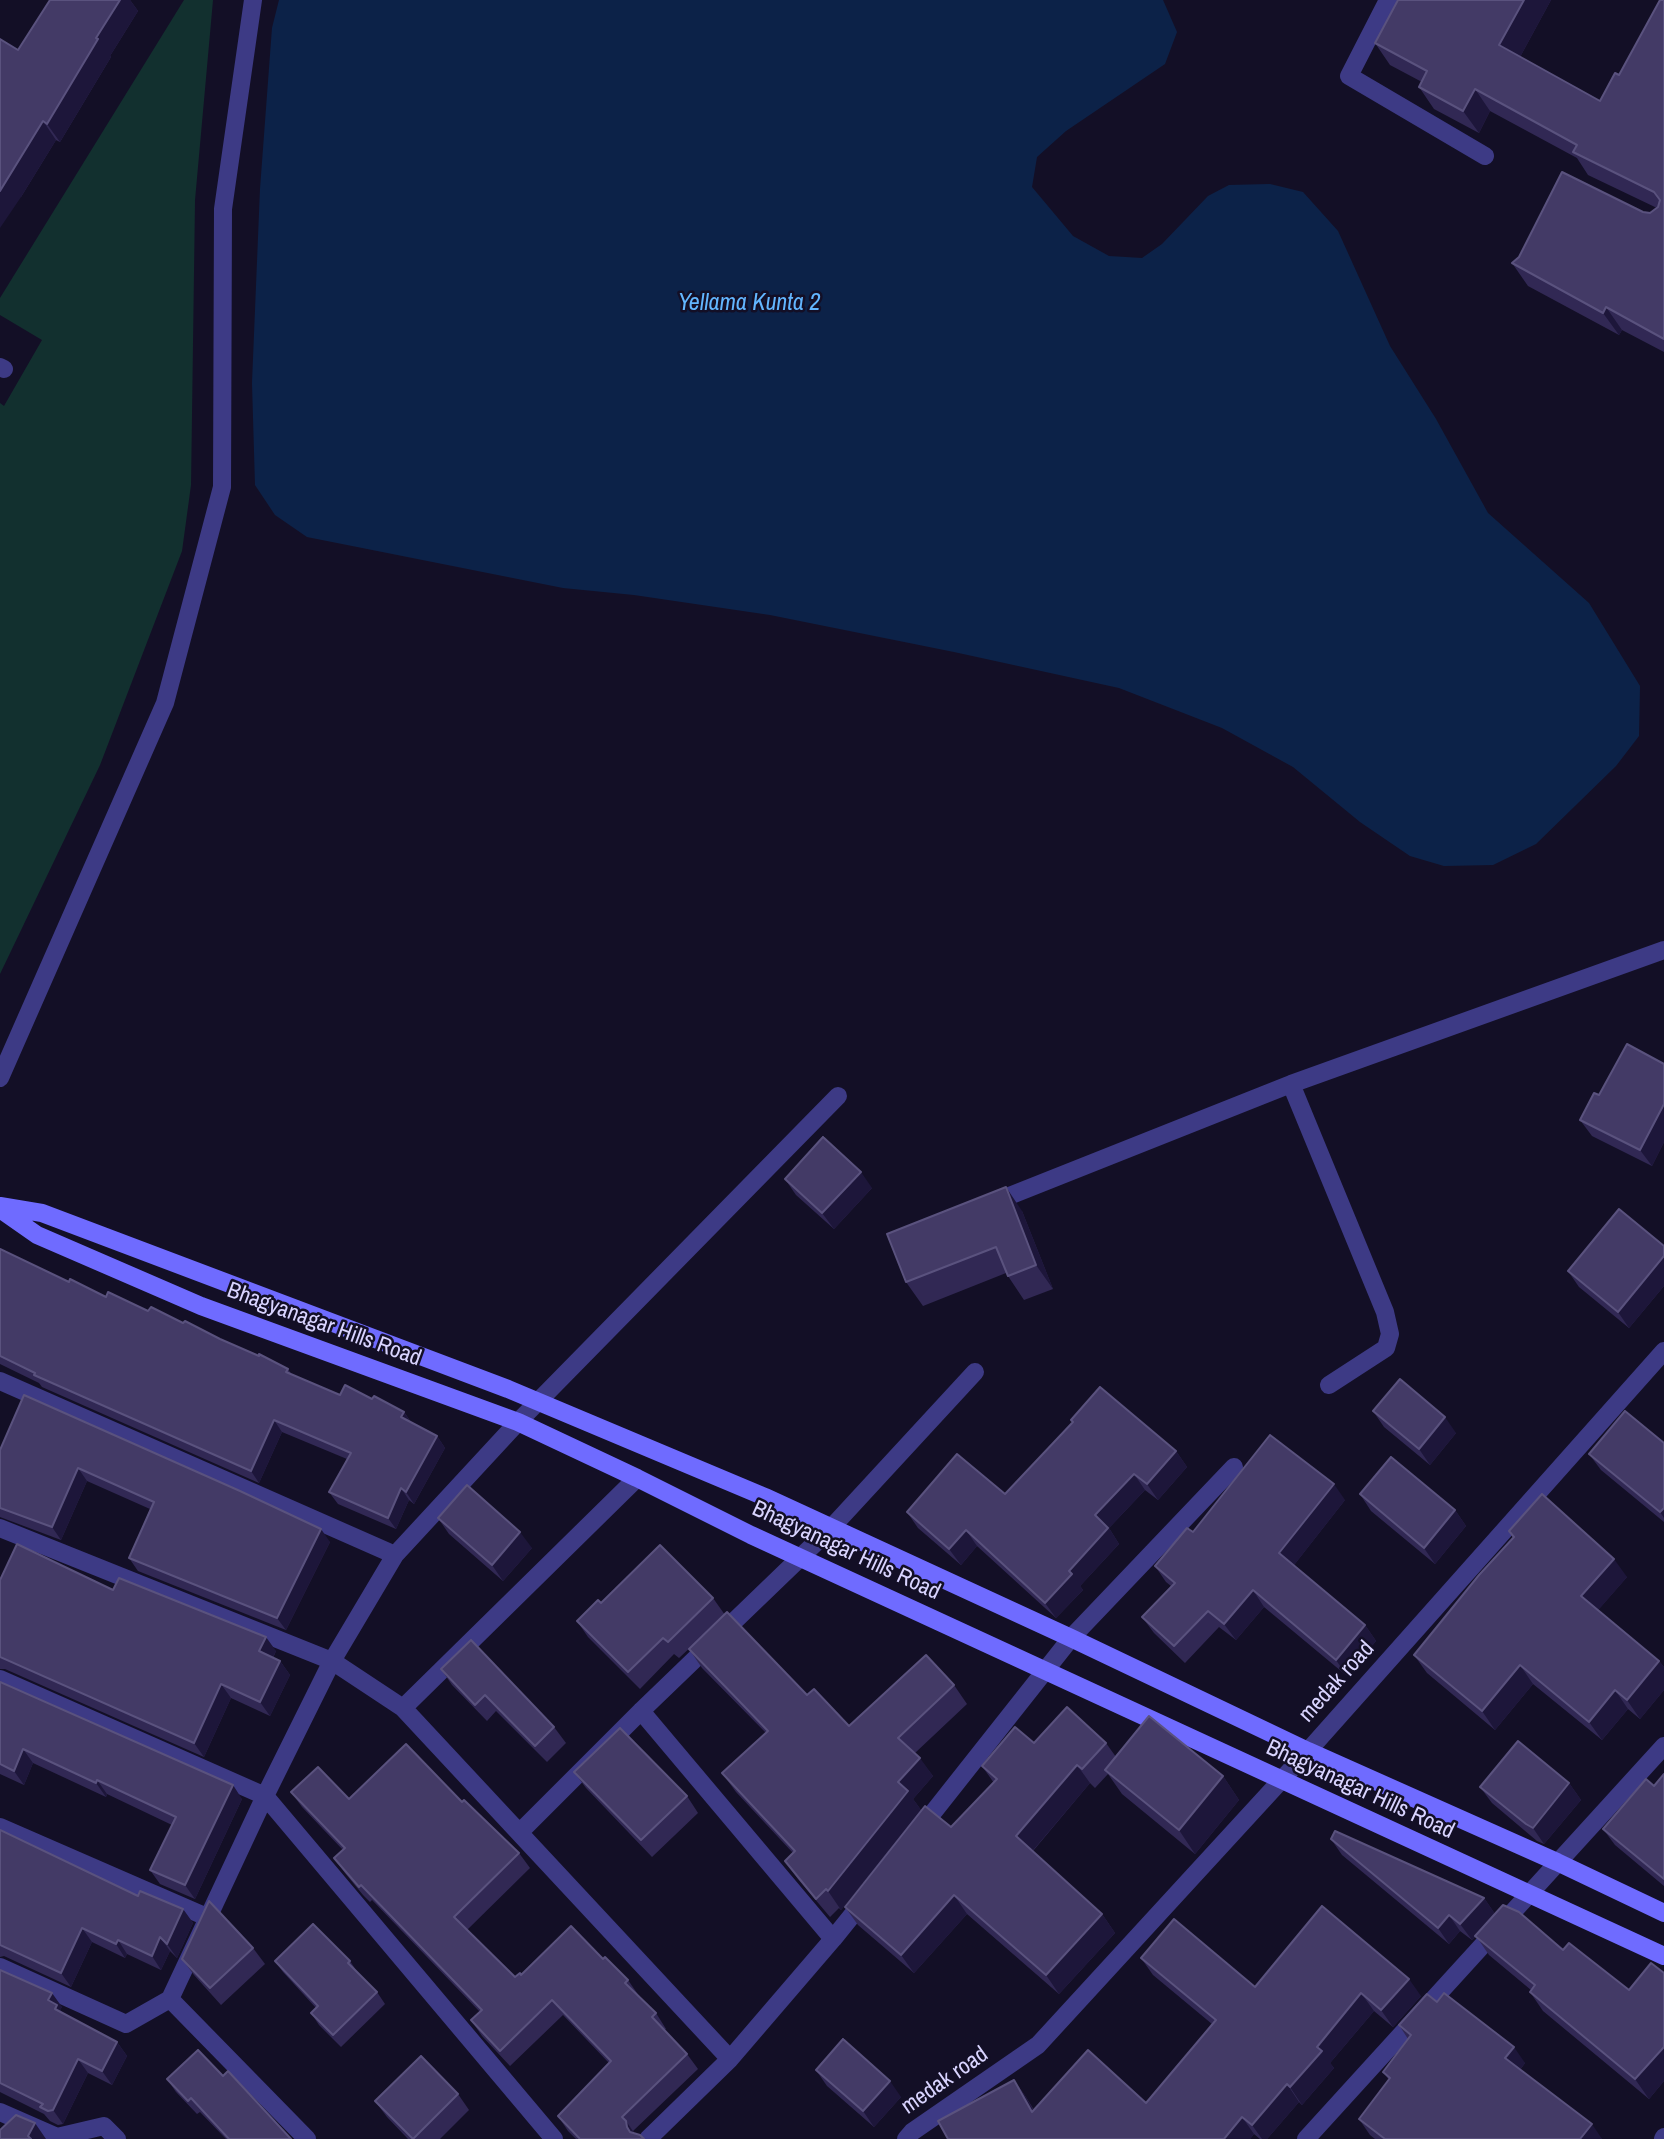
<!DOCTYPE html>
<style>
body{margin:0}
canvas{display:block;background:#130f26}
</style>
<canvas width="1664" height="2139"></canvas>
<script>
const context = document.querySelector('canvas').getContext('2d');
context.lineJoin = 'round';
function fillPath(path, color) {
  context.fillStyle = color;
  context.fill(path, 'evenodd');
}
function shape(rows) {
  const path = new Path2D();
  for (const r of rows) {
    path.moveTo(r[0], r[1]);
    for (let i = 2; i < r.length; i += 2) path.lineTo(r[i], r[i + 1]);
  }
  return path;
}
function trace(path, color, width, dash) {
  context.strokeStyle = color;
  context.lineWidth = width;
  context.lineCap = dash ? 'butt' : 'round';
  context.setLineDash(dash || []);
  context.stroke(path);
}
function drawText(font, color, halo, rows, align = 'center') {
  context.font = font + ' "Archivo Narrow",sans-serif';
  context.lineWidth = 5;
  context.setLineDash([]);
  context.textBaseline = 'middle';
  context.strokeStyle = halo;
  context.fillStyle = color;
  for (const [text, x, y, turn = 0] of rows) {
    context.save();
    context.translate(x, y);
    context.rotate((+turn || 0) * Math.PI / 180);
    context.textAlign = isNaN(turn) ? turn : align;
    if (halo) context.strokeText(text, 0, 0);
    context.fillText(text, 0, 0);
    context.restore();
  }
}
const green = shape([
 [184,0,213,0,195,200,191,485,182,551,100,765,0,974,0,403,4,406,42,340,0,315,0,298]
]);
const water = shape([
 [279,0,1163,0,1177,32,1165,64,1066,131,1037,157,1032,187,1073,236,1109,256,1142,258,1162,244,1208,196,1229,185,1270,184,1303,192,1338,231,1390,346,1436,419,1488,513,1589,603,1640,686,1639,736,1616,766,1536,844,1493,865,1444,866,1410,856,1360,822,1293,767,1222,728,1119,688,954,652,770,615,634,595,563,588,307,537,275,515,255,485,252,383,260,189,272,28]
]);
const minor = shape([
 [1388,0,1349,76,1485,156],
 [0,367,4,369],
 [0,1078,165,703,222,487,223,209,253,0],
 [1291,1084,1385,1312,1390,1334,1386,1348,1329,1385],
 [989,1204,1291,1084,1664,950],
 [0,1381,395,1555],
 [637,1478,403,1708,730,2059],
 [0,1528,332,1661,403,1708],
 [0,1679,265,1796,554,2139],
 [641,1711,833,1939],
 [0,1827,209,1918],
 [920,1829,1071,1638,1234,1467],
 [520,1832,641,1711,832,1527,975,1372],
 [0,1967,126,2024,170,1999,265,1796,332,1661,395,1555,518,1422,838,1096],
 [170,1999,307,2139],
 [0,2112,57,2137,104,2126,117,2139],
 [648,2139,730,2059,833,1939,866,1898],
 [1306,2139,1664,1746],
 [1663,2139,1664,2137]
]);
const tertiary = shape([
 [906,2139,912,2132,1038,2045,1308,1751,1664,1351]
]);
const secondary = shape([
 [0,1206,42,1213,508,1389,765,1497,1071,1638,1308,1751,1557,1862,1664,1913],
 [0,1209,37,1235,201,1306,518,1422,637,1478,751,1535,1664,1956]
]);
const wall = shape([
 [50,0,130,0,138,11,110,56,111,57,60,142,56,140,21,197,18,50],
 [1398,0,1551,0,1520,57,1600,101,1619,75,1664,0,1664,352,1622,330,1619,335,1528,286,1512,263,1643,212,1650,213,1657,208,1588,175,1577,158,1490,111,1479,133,1434,109,1419,87,1422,82,1390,65,1375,43],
 [1664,1064,1664,1142,1652,1166,1592,1136,1580,1120,1599,1095],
 [785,1179,872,1188,834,1229,796,1195],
 [1022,1211,1053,1289,1024,1300,1006,1273,923,1306,906,1282],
 [1664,1246,1664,1286,1629,1328,1579,1287,1568,1271],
 [0,1249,69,1282,106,1297,183,1323,288,1369,292,1375,340,1395,372,1399,404,1412,411,1422,437,1436,445,1448,414,1504,409,1500,396,1529,338,1504,329,1492,347,1459,282,1432,259,1483,42,1387,39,1383,0,1364],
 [24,1395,330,1542,286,1630,138,1571,129,1558,150,1509,87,1481,61,1540,0,1517,0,1450],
 [1373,1411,1456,1433,1430,1465,1384,1427],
 [1071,1420,1176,1451,1187,1467,1158,1500,1145,1490,1109,1528,1119,1544,1080,1586,1083,1590,1056,1618,977,1546,961,1565,918,1528,907,1512,1005,1494,1073,1423],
 [1664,1443,1664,1522,1601,1470,1589,1454],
 [1360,1494,1455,1510,1466,1526,1435,1564,1371,1511],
 [1345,1500,1294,1565,1365,1625,1376,1641,1347,1676,1264,1607,1236,1640,1219,1627,1185,1663,1154,1633,1142,1617,1171,1586,1166,1582,1155,1566,1193,1532],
 [438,1518,532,1548,503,1581,449,1534],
 [1509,1531,1627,1577,1598,1610,1659,1661,1664,1667,1664,1690,1640,1719,1628,1709,1602,1740,1533,1684,1495,1730,1427,1673,1414,1655,1513,1538],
 [0,1580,113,1590,276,1651,273,1658,280,1661,290,1675,270,1716,231,1698,204,1757,5,1669,0,1669],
 [713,1598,725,1615,679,1658,674,1654,640,1689,588,1637,577,1621,601,1603],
 [689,1649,807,1695,849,1726,954,1685,967,1704,915,1753,933,1776,913,1799,921,1810,841,1910,839,1908,830,1917,798,1879,785,1861,793,1853,736,1792,722,1773,766,1733,702,1668],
 [441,1669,554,1727,566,1743,547,1762,496,1711,487,1721,452,1685],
 [0,1682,242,1799,195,1899,160,1884,150,1870,172,1825,107,1794,106,1797,33,1763,24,1785,0,1774],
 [1034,1743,1106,1743,1116,1757,1223,1776,1239,1800,1195,1854,1122,1794,1108,1774,1095,1788,1090,1783,1033,1851,1102,1914,1115,1933,1059,1994,967,1914,914,1973,858,1925,845,1907,951,1827,994,1783,982,1766],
 [574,1772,687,1796,698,1813,652,1857,586,1788],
 [1664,1774,1664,1886,1615,1845,1603,1829,1654,1786],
 [1569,1783,1581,1800,1544,1844,1537,1841,1492,1803,1480,1787],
 [291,1792,349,1799,462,1802,519,1853,530,1868,467,1930,515,1977,521,1975,603,1959,628,1980,639,1996,656,2013,666,2029,664,2030,687,2054,698,2069,633,2131,635,2134,644,2139,576,2139,568,2131,558,2116,609,2063,563,2015,510,2066,482,2036,471,2020,480,2012,372,1900,370,1902,363,1895,345,1873,334,1858,343,1850,302,1807],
 [0,1830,138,1896,183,1909,193,1923,177,1958,170,1951,161,1970,127,1954,125,1958,92,1942,71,1987,4,1956,0,1957],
 [1331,1839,1484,1898,1495,1914,1563,1950,1629,1990,1664,1973,1664,2081,1649,2099,1543,2011,1530,1992,1531,1990,1489,1955,1476,1936,1472,1940,1460,1931,1449,1944,1342,1855],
 [253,1948,265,1964,221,2005,194,1975,182,1959],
 [1141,1958,1255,1987,1421,1996,1393,2027,1374,2011,1330,2063,1334,2068,1302,2105,1299,2102,1267,2139,1260,2139,1254,2134,1250,2139,948,2139,1014,2080,1026,2097,1034,2110,1146,2103,1212,2024,1153,1975],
 [275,1961,350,1961,356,1970,377,1992,385,2004,341,2047,319,2025,311,2013,316,2008,283,1972],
 [0,1970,62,2007,60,2010,62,2013,117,2042,127,2056,112,2085,88,2073,63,2124,58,2125,50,2121,44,2114,0,2092],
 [1437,2002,1525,2063,1520,2070,1602,2139,1375,2139,1370,2135,1359,2119,1389,2080,1383,2072,1408,2039,1399,2025],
 [816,2070,901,2097,874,2127,827,2086],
 [223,2076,291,2139,226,2139,200,2112,197,2114,176,2092,167,2079],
 [458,2094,469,2110,440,2139,408,2139,387,2117,375,2101]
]);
const shadedWall = shape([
 [120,0,130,0,138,11,110,56,111,57,60,142,47,124,96,38],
 [1524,0,1551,0,1514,68,1499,45],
 [1475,89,1490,111,1479,133,1463,111],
 [43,121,56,140,21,197,0,228,0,191],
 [1606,307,1622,330,1619,335,1603,313],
 [1664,1104,1664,1142,1652,1166,1640,1150],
 [861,1172,872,1188,834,1229,822,1213],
 [1006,1187,1022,1211,1053,1289,1036,1265],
 [1664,1256,1664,1286,1629,1328,1618,1312],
 [404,1412,412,1424,401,1417],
 [1445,1417,1456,1433,1430,1465,1419,1449],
 [274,1420,282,1432,259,1483,251,1471],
 [437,1436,445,1448,414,1504,406,1492],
 [1176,1451,1187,1467,1158,1500,1147,1484],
 [78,1468,87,1481,61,1540,52,1527],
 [1134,1474,1145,1490,1109,1528,1119,1544,1080,1586,1083,1590,1056,1618,1045,1603,1095,1515],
 [1334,1484,1345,1500,1291,1569,1279,1553],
 [401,1488,409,1500,396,1529,388,1518],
 [1664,1508,1664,1518,1660,1512],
 [1455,1510,1466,1526,1435,1564,1424,1548],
 [321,1529,330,1542,286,1630,277,1618],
 [966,1530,977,1546,961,1565,949,1549],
 [520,1532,532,1548,503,1581,492,1565],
 [1614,1559,1627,1577,1594,1615,1581,1596],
 [1253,1590,1264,1607,1236,1640,1224,1624],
 [1365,1625,1376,1641,1347,1676,1336,1660],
 [266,1637,276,1651,269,1665,259,1651],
 [280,1661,290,1675,270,1716,260,1702],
 [1659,1661,1664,1667,1664,1690,1640,1719,1627,1700],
 [1520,1665,1533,1684,1495,1730,1482,1711],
 [221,1684,231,1698,204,1757,194,1743],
 [1615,1690,1628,1709,1602,1740,1589,1722],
 [23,1749,33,1763,24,1785,14,1771],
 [920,1758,933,1776,913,1799,921,1810,841,1910,828,1891,898,1782],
 [1077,1765,1090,1783,1029,1855,1016,1836],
 [1223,1776,1239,1800,1195,1854,1179,1830],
 [97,1780,107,1794,106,1797,96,1783],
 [1569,1783,1581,1800,1544,1844,1533,1828],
 [233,1785,242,1799,195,1899,185,1885],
 [954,1895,967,1914,914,1973,901,1955],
 [1484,1898,1495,1914,1472,1940,1460,1924],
 [183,1909,193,1923,177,1958,167,1944],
 [1102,1914,1115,1933,1059,1994,1046,1975],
 [1449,1915,1460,1931,1449,1944,1438,1928],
 [82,1928,92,1942,71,1987,61,1973],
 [160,1937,170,1951,161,1970,152,1956],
 [118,1940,127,1954,125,1958,116,1944],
 [1409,1979,1421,1996,1393,2027,1381,2010],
 [52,1993,62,2007,60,2010,67,2019,65,2023,48,2000],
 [1361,1993,1374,2011,1330,2063,1334,2068,1302,2105,1290,2087,1317,2047],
 [117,2042,127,2056,112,2085,102,2071],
 [1664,2046,1664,2081,1649,2099,1635,2079],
 [1514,2047,1525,2063,1517,2074,1505,2058],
 [78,2059,88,2073,63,2124,53,2110],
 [1014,2080,1026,2097,1044,2129,1032,2112],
 [890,2081,901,2097,874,2127,863,2111],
 [1287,2084,1299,2102,1267,2139,1262,2139,1252,2125],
 [1242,2117,1254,2134,1250,2139,1224,2139],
 [626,2121,637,2137,635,2139,627,2127],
 [35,2123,46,2139,30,2139,28,2136],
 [1592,2124,1602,2139,1580,2139]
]);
const building = shape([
 [50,0,120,0,96,38,98,39,47,124,43,121,0,191,0,39,18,50,50,0],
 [1398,0,1524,0,1499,45,1600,101,1615,73,1619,75,1660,0,1664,0,1664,339,1606,307,1603,313,1512,263,1519,257,1562,172,1643,212,1650,213,1658,207,1660,200,1654,192,1573,152,1577,145,1475,89,1463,111,1419,87,1427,71,1375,43,1398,0],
 [1627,1044,1664,1064,1664,1104,1640,1150,1580,1120,1594,1093,1599,1095,1627,1044],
 [823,1137,861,1172,822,1213,785,1179,823,1137],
 [1006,1187,1036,1265,1008,1276,996,1247,906,1282,887,1234,1006,1187],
 [1619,1209,1664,1246,1664,1256,1618,1312,1568,1271,1619,1209],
 [0,1249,69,1282,70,1279,106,1297,108,1292,148,1311,151,1307,183,1323,185,1321,220,1339,259,1356,259,1354,288,1369,286,1372,340,1395,345,1385,372,1399,374,1396,404,1412,401,1417,437,1436,406,1492,401,1488,388,1518,329,1492,351,1453,274,1420,251,1471,34,1375,35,1373,0,1356,0,1249],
 [1400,1379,1445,1417,1419,1449,1373,1411,1400,1379],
 [1100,1387,1176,1451,1147,1484,1134,1474,1095,1515,1108,1528,1069,1571,1072,1574,1045,1603,966,1530,949,1549,907,1512,957,1454,1005,1494,1073,1422,1071,1420,1100,1387],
 [24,1395,240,1491,321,1529,277,1618,129,1558,154,1502,78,1468,52,1527,0,1508,0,1450,24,1395],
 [1625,1411,1664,1443,1664,1508,1660,1512,1589,1454,1625,1411],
 [1270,1435,1334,1484,1279,1553,1365,1625,1336,1660,1253,1590,1224,1624,1208,1611,1174,1646,1142,1617,1175,1583,1155,1566,1187,1528,1193,1532,1270,1435],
 [1391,1457,1455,1510,1424,1548,1360,1494,1391,1457],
 [467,1485,520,1532,492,1565,438,1518,467,1485],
 [1542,1494,1614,1559,1581,1596,1659,1661,1627,1700,1615,1690,1589,1722,1520,1665,1482,1711,1414,1655,1479,1575,1514,1537,1509,1531,1542,1494],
 [17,1544,113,1590,119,1578,266,1637,259,1651,280,1661,260,1702,221,1684,194,1743,0,1657,0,1580,17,1544],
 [660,1545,713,1598,668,1642,663,1638,628,1672,577,1621,598,1600,601,1603,660,1545],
 [727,1612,807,1695,814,1689,849,1726,926,1655,954,1685,898,1738,920,1758,898,1782,908,1791,828,1891,826,1889,816,1899,785,1861,795,1851,722,1773,768,1731,689,1649,727,1612],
 [471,1640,554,1727,535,1746,485,1695,475,1705,441,1669,471,1640],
 [0,1682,233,1785,185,1885,150,1870,176,1817,97,1780,96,1783,23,1749,14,1771,0,1764,0,1682],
 [1067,1707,1106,1743,1082,1769,1077,1765,1016,1836,1102,1914,1046,1975,954,1895,901,1955,845,1907,925,1806,951,1827,997,1779,982,1766,1015,1727,1034,1743,1067,1707],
 [1149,1716,1223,1776,1179,1830,1105,1770,1149,1716],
 [620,1728,687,1796,641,1840,574,1772,620,1728],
 [1518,1741,1569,1783,1533,1828,1526,1824,1480,1787,1518,1741],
 [406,1744,462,1802,464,1800,519,1853,454,1917,515,1977,520,1973,521,1975,571,1926,603,1959,605,1957,628,1980,625,1983,656,2013,652,2017,687,2054,622,2117,626,2121,627,2127,630,2132,640,2135,644,2139,580,2139,558,2116,611,2061,552,2000,500,2051,471,2020,482,2010,361,1885,359,1887,353,1880,334,1858,345,1848,291,1792,318,1767,349,1799,406,1744],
 [1664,1774,1664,1879,1603,1829,1646,1779,1654,1786,1664,1774],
 [0,1830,138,1896,140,1891,183,1909,167,1944,160,1937,152,1956,118,1940,116,1944,82,1928,61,1973,0,1945,0,1830],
 [1335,1831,1484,1898,1460,1924,1449,1915,1438,1928,1331,1839,1335,1831],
 [209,1901,253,1948,210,1988,182,1959,209,1901],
 [1503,1905,1519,1912,1563,1950,1569,1943,1629,1990,1651,1963,1664,1973,1664,2047,1635,2079,1530,1992,1535,1985,1475,1936,1503,1905],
 [1322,1906,1409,1979,1381,2010,1361,1993,1317,2047,1322,2051,1290,2087,1287,2084,1252,2125,1242,2117,1224,2139,948,2139,938,2121,1014,2080,1032,2112,1088,2050,1146,2103,1216,2020,1141,1958,1174,1919,1255,1987,1322,1906],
 [313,1924,350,1961,348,1963,377,1992,333,2035,311,2013,318,2006,275,1961,313,1924],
 [0,1970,52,1993,48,2000,57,2005,55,2009,117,2042,102,2071,78,2059,53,2110,48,2111,40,2107,43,2104,0,2083,0,1970],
 [1444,1993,1514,2047,1505,2058,1592,2124,1580,2139,1385,2139,1359,2119,1390,2078,1383,2072,1411,2035,1399,2025,1427,1994,1437,2002,1444,1993],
 [843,2039,890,2081,863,2111,816,2070,843,2039],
 [198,2050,223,2076,228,2071,291,2139,229,2139,191,2098,188,2101,167,2079,198,2050],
 [421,2056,458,2094,413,2139,375,2101,421,2056],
 [16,2115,35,2123,28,2136,31,2139,0,2139,0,2130,16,2115]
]);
const streetNames = [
 ["Bhagyanagar Hills Road",324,1325,20],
 ["Bhagyanagar Hills Road",846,1551,25],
 ["medak road",1337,1682,-48],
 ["Bhagyanagar Hills Road",1360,1790,25],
 ["medak road",945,2081,-35]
];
const waterNames = [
 ["Yellama Kunta 2",749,304]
];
fillPath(green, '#12302f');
fillPath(water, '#0c2248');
trace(minor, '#3d3a85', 18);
trace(tertiary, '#3d3a85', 18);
trace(secondary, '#6f6bff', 18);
fillPath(wall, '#312854');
fillPath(shadedWall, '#1d163a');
fillPath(building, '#433a66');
trace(building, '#5a527e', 2);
drawText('23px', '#d9d4ff', '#130f26', streetNames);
drawText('italic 24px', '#62b6ff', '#130f26', waterNames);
</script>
